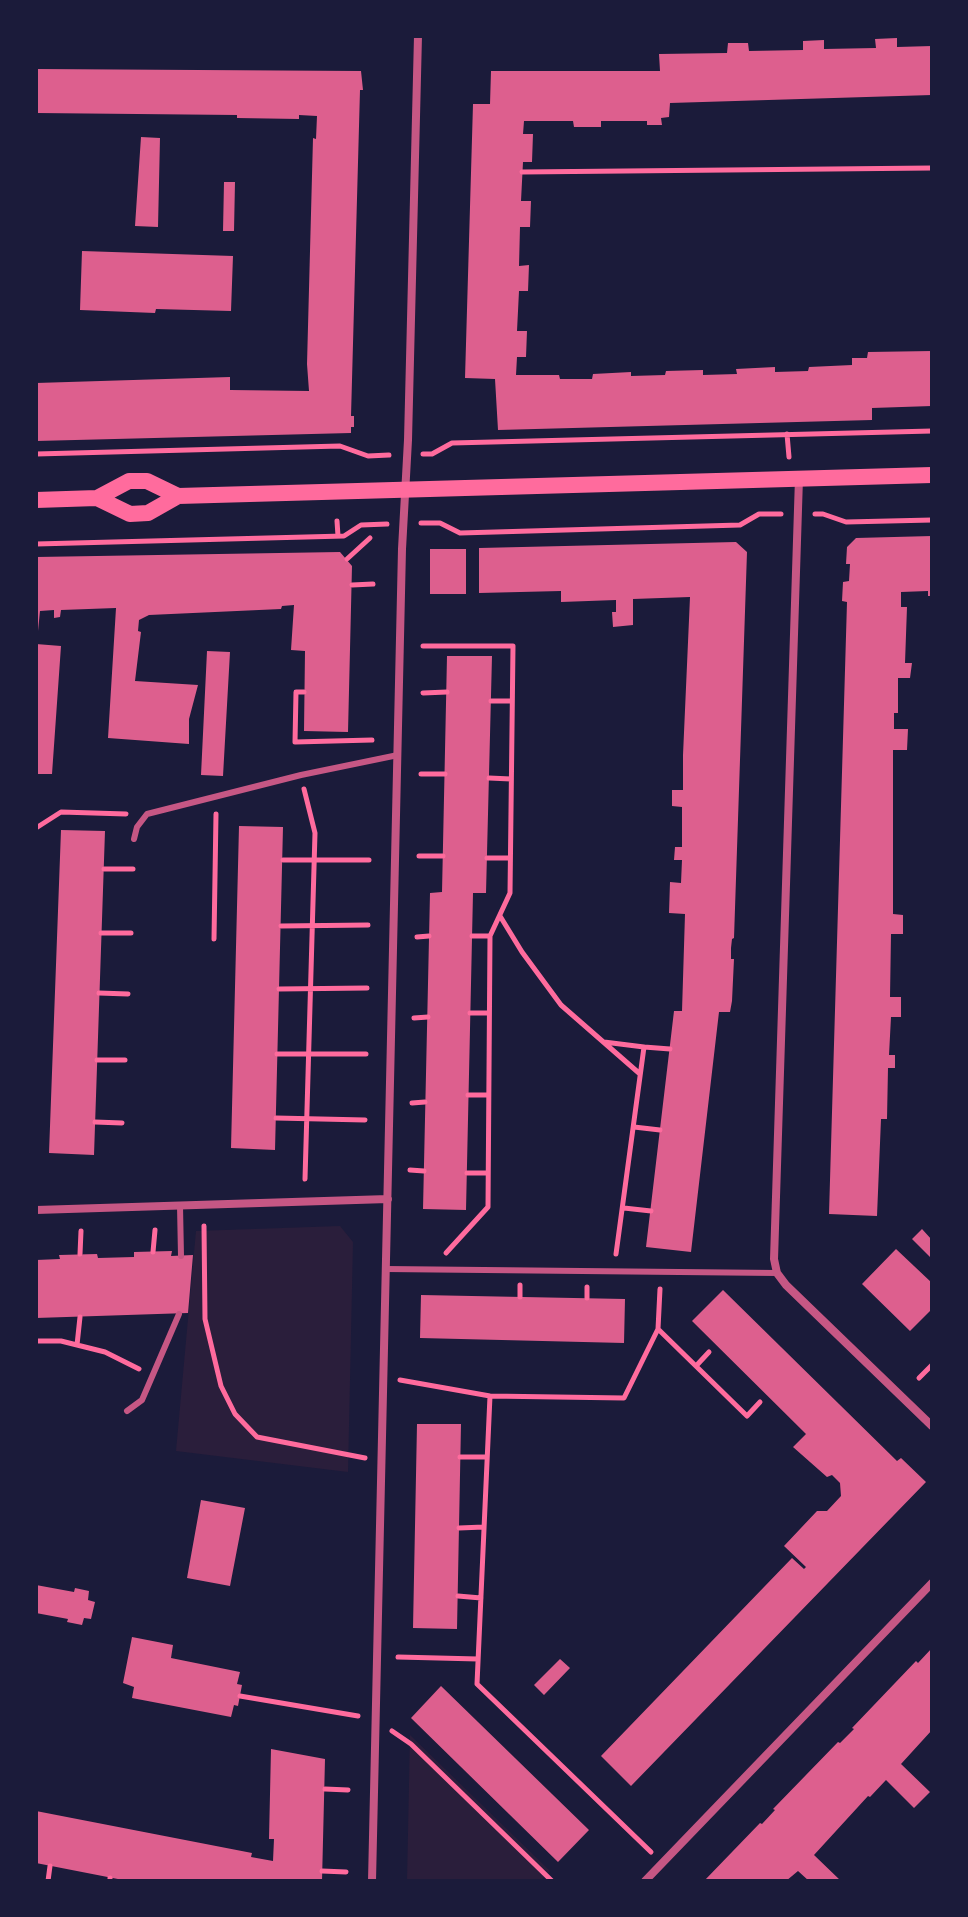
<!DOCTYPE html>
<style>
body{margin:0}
#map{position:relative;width:968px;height:1917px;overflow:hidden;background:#1b1b3a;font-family:"IBM Plex Sans",sans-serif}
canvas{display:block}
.frame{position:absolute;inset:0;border:38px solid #1b1b3a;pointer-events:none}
</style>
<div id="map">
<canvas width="968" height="1917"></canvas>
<div class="frame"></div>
</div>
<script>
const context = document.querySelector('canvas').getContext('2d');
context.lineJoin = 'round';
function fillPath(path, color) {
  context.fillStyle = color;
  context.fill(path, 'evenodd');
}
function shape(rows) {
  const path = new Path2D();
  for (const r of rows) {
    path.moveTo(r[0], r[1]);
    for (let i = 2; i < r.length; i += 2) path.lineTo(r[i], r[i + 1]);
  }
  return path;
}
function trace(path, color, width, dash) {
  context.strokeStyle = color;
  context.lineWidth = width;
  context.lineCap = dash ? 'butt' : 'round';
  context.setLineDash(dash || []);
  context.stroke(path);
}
const green = shape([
 [340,1226,353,1242,348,1472,176,1451,196,1231],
 [410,1735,550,1871,540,1881,407,1881]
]);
const building = shape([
 [897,38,897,47,932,46,932,95,670,103,669,117,661,118,662,125,647,125,647,121,601,121,601,127,574,127,573,121,524,121,523,134,533,134,532,162,523,162,521,201,531,201,530,227,520,227,519,266,529,265,528,291,519,291,517,331,527,331,526,357,517,357,516,375,559,375,560,379,592,379,593,374,631,372,631,376,665,375,666,371,703,370,703,375,737,374,736,369,775,367,775,372,808,371,809,367,852,365,852,358,867,358,868,352,932,351,932,406,872,408,872,420,498,430,495,379,465,378,473,104,490,104,491,71,660,71,659,54,727,53,728,43,748,43,749,51,803,50,803,41,824,40,824,49,876,48,875,39],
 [36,69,361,71,363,90,360,90,351,416,354,416,354,427,351,427,351,433,36,441,36,383,230,377,230,390,309,391,307,364,313,138,316,139,317,116,299,115,299,119,237,118,237,115,36,113],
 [141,137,160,138,158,227,135,226],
 [224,182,235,182,234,231,223,231],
 [82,251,233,256,231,311,156,309,155,313,80,310],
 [932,536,932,596,928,596,928,591,901,592,901,607,907,607,905,663,912,663,910,678,898,678,898,713,894,713,894,729,908,729,907,750,893,750,893,914,903,915,903,934,891,934,890,997,901,997,901,1017,891,1017,889,1055,895,1055,895,1068,888,1068,887,1119,881,1119,877,1216,829,1214,847,602,842,601,843,582,849,581,850,564,846,564,847,547,856,538],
 [736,542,747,552,734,938,732,939,731,948,731,959,734,959,732,1001,730,1012,719,1012,691,1252,646,1247,674,1011,682,1011,685,914,669,913,670,882,681,883,682,860,674,860,675,847,682,847,682,807,672,806,672,790,683,790,683,755,690,597,633,599,633,625,613,627,612,612,616,612,616,600,561,602,561,591,479,593,479,548],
 [430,549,466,549,466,594,430,594],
 [340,552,352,566,348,732,304,731,305,651,291,650,294,605,282,606,281,609,149,615,139,620,138,631,141,632,135,681,198,685,189,719,189,744,108,738,116,608,61,610,60,617,54,618,54,610,40,611,38,631,36,631,36,557],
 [36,644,61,646,52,774,36,774],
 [207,651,230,652,223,776,201,775],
 [447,656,492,656,486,893,473,893,466,1210,423,1209,430,893,442,892],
 [239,826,283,827,275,1150,231,1148],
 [61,830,105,831,94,1155,49,1153],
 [922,1229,932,1240,932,1259,912,1239],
 [896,1249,932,1283,932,1309,910,1331,862,1284],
 [172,1251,171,1256,193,1255,188,1313,36,1318,36,1260,60,1259,59,1255,97,1254,98,1258,134,1257,134,1252],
 [723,1290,897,1461,901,1458,926,1482,631,1786,601,1756,792,1558,804,1569,806,1567,784,1546,817,1511,827,1511,841,1496,840,1483,832,1475,827,1477,793,1447,806,1434,692,1321],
 [421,1295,625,1299,624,1343,420,1338],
 [417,1424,461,1424,457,1629,413,1628],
 [201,1500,245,1508,230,1586,187,1578],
 [36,1585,74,1592,75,1588,89,1591,88,1600,95,1602,91,1619,84,1618,82,1625,67,1622,68,1619,36,1613],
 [132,1637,173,1645,171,1658,240,1672,237,1684,242,1685,238,1706,234,1705,231,1717,132,1698,134,1687,123,1683],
 [932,1648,932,1730,901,1764,930,1792,914,1808,886,1780,870,1797,868,1796,814,1855,841,1881,809,1881,798,1871,786,1881,704,1881,760,1823,762,1824,775,1810,773,1809,838,1742,840,1743,854,1729,852,1728,916,1661,918,1663],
 [560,1659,570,1668,544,1695,534,1685],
 [441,1686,589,1830,558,1862,411,1718],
 [271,1749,325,1759,322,1881,128,1881,36,1863,36,1811,252,1853,251,1857,273,1861,274,1839,269,1839]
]);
const path = shape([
 [522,172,932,168],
 [787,434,789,457],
 [36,454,340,446,368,456,389,455],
 [423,454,432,454,452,443,932,431],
 [815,514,823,514,846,522,932,520],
 [337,521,338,536],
 [421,523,440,523,460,533,740,525,759,514,781,514],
 [36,544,344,536,361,525,387,524],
 [347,559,370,538],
 [352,585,373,584],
 [423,646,513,646,510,893,490,936,488,1207,446,1253],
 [304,692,296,692,295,742,372,740],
 [423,693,447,692],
 [491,701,512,701],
 [421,774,445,774],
 [489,778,511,779],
 [304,789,315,833,305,1179],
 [36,828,61,812,126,814],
 [419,856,443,856],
 [487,858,510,858],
 [283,860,369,860],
 [104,869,133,869],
 [500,916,522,952,561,1005,640,1074],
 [281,926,368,925],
 [101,933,131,933],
 [472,936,490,936],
 [417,937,429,936],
 [214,939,216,814],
 [279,989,367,988],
 [99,993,128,994],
 [470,1013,488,1013],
 [414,1018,428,1017],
 [604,1042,644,1047,616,1254],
 [644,1047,670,1049],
 [277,1054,366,1054],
 [97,1060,125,1060],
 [468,1095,487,1095],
 [412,1103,425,1102],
 [276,1118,365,1120],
 [95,1122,122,1123],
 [634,1127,660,1130],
 [410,1170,424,1171],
 [467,1173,487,1173],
 [624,1208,651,1211],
 [204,1226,205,1319,221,1386,235,1414,257,1437,365,1458],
 [153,1252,155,1230],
 [80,1254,81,1231],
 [520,1297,520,1285],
 [587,1298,587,1287],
 [658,1329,747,1416,760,1402],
 [36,1341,61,1341,105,1352,139,1369],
 [77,1345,80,1317],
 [696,1366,709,1352],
 [919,1378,932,1365],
 [400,1380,490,1396,624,1398,658,1329,660,1289],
 [490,1396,477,1684,651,1852],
 [460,1457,487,1457],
 [459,1528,484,1527],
 [458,1596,481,1598],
 [398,1657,478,1659],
 [240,1696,358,1716],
 [392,1731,411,1744,552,1881],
 [325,1789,348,1790],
 [322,1871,346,1872],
 [48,1881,50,1866],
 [110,1881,110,1878]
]);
const service = shape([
 [134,839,137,827,147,814,301,775,398,755],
 [180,1206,181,1256],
 [386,1269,777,1273],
 [127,1411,142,1400,179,1314]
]);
const minor = shape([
 [799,478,774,1259,777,1273,786,1285,932,1426],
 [36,1210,388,1199],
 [372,1881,402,549,408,440,418,36],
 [645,1881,932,1583]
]);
const secondary = shape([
 [97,498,130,514,148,513,178,496],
 [36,500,97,498,129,481,147,481,178,496,932,475]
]);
fillPath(green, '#2a1e3b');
fillPath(building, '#dd5f8e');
trace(path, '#ff6b9d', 5);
trace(service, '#c65784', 6);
trace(minor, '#c65784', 8);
trace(secondary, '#ff6b9d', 16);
</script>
